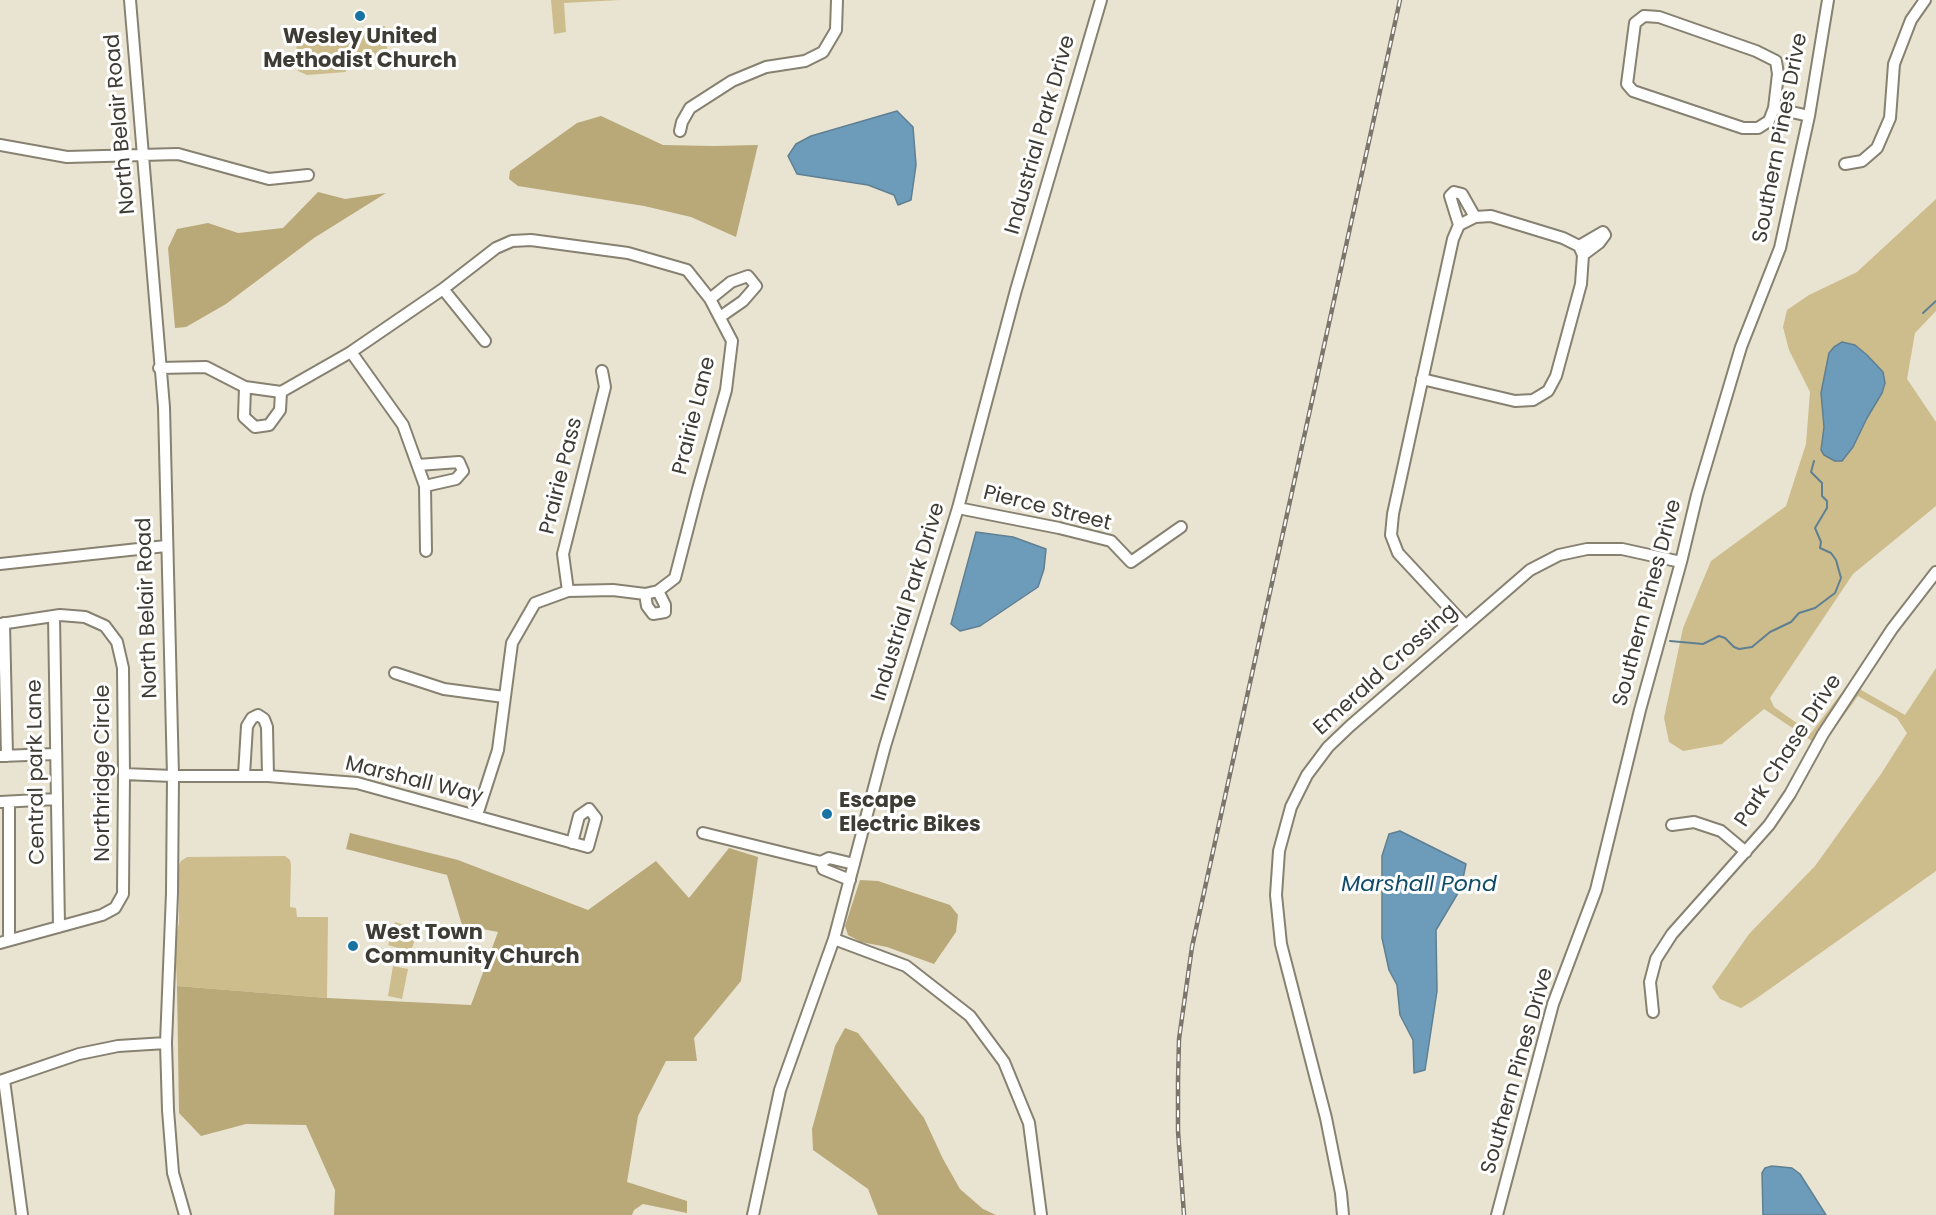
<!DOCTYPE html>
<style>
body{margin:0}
canvas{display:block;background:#e9e3d1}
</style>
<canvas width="1936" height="1215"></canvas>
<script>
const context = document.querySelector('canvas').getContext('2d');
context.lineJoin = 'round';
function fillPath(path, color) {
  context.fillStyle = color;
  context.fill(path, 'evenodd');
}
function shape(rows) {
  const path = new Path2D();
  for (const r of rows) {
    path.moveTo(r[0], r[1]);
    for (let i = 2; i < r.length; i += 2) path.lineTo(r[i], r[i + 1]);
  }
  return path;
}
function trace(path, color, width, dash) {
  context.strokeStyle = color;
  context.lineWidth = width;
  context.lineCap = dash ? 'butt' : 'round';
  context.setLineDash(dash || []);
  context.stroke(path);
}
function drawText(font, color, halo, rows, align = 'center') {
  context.font = font + ' Poppins,sans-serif';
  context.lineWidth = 6;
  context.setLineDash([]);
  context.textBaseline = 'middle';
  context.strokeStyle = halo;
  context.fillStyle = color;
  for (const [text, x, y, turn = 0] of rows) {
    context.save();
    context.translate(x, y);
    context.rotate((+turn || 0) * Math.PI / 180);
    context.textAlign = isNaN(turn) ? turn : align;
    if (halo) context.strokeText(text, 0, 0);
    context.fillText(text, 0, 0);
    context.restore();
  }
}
const green = shape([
 [551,0,620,0,564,3,566,32,554,34],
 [385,26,388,58,345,62,346,72,307,75,298,71,296,40,342,35,342,30],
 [1936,199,1936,311,1915,333,1907,379,1936,422,1936,506,1853,574,1770,698,1774,707,1811,733,1849,683,1905,715,1936,668,1936,871,1757,998,1741,1008,1720,999,1712,987,1749,934,1815,866,1881,774,1907,733,1897,718,1858,696,1821,747,1764,709,1722,744,1683,751,1669,742,1664,718,1683,628,1711,561,1786,506,1806,444,1810,392,1789,350,1783,327,1787,310,1809,295,1857,272],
 [285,856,290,860,291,865,290,907,296,908,297,917,328,917,327,998,177,986,175,941,179,923,179,865,181,861,187,857],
 [395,922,418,929,411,952,388,945],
 [393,966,408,969,402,999,388,996]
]);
const forest = shape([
 [601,116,663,145,713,146,758,145,736,237,691,217,644,206,518,186,509,179,510,171,577,123],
 [318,192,345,199,386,193,314,238,226,304,186,327,175,328,168,248,177,229,208,223,238,233,283,228],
 [350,833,458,860,588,910,656,861,689,898,729,848,758,857,741,981,694,1038,697,1061,666,1061,638,1116,627,1182,687,1201,687,1213,643,1204,634,1210,632,1215,334,1215,335,1190,306,1125,246,1124,201,1136,179,1113,177,986,327,998,471,1005,498,932,462,925,447,875,346,849],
 [860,880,878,881,950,905,958,915,956,932,934,964,887,947,861,942,848,935,845,926],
 [845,1028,858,1033,924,1118,943,1159,960,1189,983,1209,996,1215,878,1215,868,1189,813,1150,812,1129,835,1046]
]);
const water = shape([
 [897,111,913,127,916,165,911,200,898,205,894,195,868,185,797,174,788,156,796,144,811,136,897,111],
 [1842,342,1855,345,1867,355,1883,372,1885,383,1882,393,1867,418,1853,447,1842,461,1835,461,1824,455,1821,450,1824,427,1821,393,1829,353,1834,347,1842,342],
 [976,532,1013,537,1046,549,1044,569,1038,587,980,626,960,631,951,624,976,532],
 [1400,831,1466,864,1461,888,1436,930,1437,991,1425,1070,1414,1073,1413,1040,1400,1015,1397,985,1389,970,1382,938,1382,856,1389,834,1400,831],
 [1772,1166,1792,1168,1800,1174,1826,1215,1763,1215,1762,1173,1765,1168,1772,1166]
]);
const stream = shape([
 [1923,313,1936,301],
 [1670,641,1703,644,1719,636,1725,638,1734,647,1739,649,1752,647,1770,632,1791,622,1799,613,1815,608,1835,593,1841,578,1836,560,1831,553,1820,548,1821,542,1815,528,1827,508,1827,501,1822,496,1822,483,1811,472,1814,461]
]);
const minor = shape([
 [130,0,164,407,173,776,172,893,166,1043,168,1110,173,1173,185,1215],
 [1774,108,1778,74,1776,61,1756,51,1659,17,1644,16,1635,23,1627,84,1633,91,1743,128,1758,128,1769,121,1774,108,1809,116],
 [680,131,682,122,690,108,732,81,766,67,805,61,823,52,836,30,837,0],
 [0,145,67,157,178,154,269,179,308,175],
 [1845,164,1862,161,1877,148,1890,118,1894,64,1911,20,1925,0],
 [1459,225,1450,196,1454,192,1462,194,1475,217],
 [1579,246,1603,232,1605,235,1599,243,1583,255],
 [443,289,485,341],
 [710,299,731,282,748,276,756,286,743,301,720,317],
 [351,352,403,425,425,486,426,551],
 [159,368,206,367,245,387,281,392,351,352,443,289,496,248,512,241,531,240,628,253,687,270,710,299,732,341,726,390,698,489,675,578,658,591,645,594,613,590,568,591,535,603,512,643,498,750,477,815],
 [1422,379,1515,401,1533,400,1548,391,1556,376,1581,284,1583,255,1579,246,1563,238,1491,216,1475,217,1459,225,1453,239,1393,514,1391,535,1398,553,1465,625],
 [245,387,244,417,255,427,269,425,280,410,281,392],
 [418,465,459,462,463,471,456,479,425,486],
 [958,508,1059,528,1111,541,1131,562,1181,527],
 [0,564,166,546],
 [568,591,563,554,605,387,602,371],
 [645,594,647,606,653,614,665,612,665,605,658,591],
 [54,616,59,927],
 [4,623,7,756],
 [0,624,60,615,85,617,105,626,117,642,123,668,124,774,123,894,115,908,102,915,0,943],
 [395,673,444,689,504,697],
 [0,756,56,754],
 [124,774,173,776,268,776,357,783,588,847,596,818,589,809,579,816,572,843],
 [244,775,247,726,252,718,258,715,264,719,267,727,268,776],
 [0,802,57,799],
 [9,802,9,940],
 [1672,825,1694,822,1721,831,1746,852],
 [703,833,821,862,829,858,854,864],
 [821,862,823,869,850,880],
 [834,939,906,966,970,1016,1004,1062,1029,1123,1041,1215],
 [1653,1012,1650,982,1656,959,1672,934,1769,825,1790,794,1823,734,1892,629,1936,572],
 [4,1080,22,1215],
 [0,1081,79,1054,118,1046,166,1043],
 [753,1215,780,1090,834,939,885,746,958,508,1016,290,1101,0],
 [1343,1215,1341,1193,1326,1118,1281,944,1276,895,1279,851,1291,807,1307,775,1328,747,1350,726,1530,570,1559,555,1587,549,1622,549,1681,562],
 [1497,1215,1553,1004,1596,890,1640,710,1681,562,1697,495,1741,347,1780,248,1809,116,1828,0]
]);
const rail = shape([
 [1184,1215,1178,1131,1178,1081,1179,1039,1192,947,1400,0]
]);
const markers = [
 [360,16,6,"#1773a1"],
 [827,814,6,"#1773a1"],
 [353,946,6,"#1773a1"]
];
const poiNames = [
 ["Wesley United",360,38,"center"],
 ["Methodist Church",360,62,"center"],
 ["Escape",839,802],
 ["Electric Bikes",839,826],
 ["West Town",365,934],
 ["Community Church",365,958]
];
const streetNames = [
 ["North Belair Road",121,124,-95],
 ["Industrial Park Drive",1041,135,-74],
 ["Southern Pines Drive",1781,138,-79],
 ["Prairie Lane",695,416,-76],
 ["Prairie Pass",562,476,-76],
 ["Pierce Street",1047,509,14],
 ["Industrial Park Drive",909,602,-73],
 ["Southern Pines Drive",1648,603,-75],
 ["North Belair Road",148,608,-92],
 ["Emerald Crossing",1386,670,-42],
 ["Park Chase Drive",1789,751,-57],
 ["Central park Lane",37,772,-91],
 ["Northridge Circle",104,773,-90],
 ["Marshall Way",414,781,14],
 ["Southern Pines Drive",1518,1071,-74]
];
const waterNames = [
 ["Marshall Pond",1419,885]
];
fillPath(green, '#cdbd8c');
fillPath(forest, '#b9a979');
fillPath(water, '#6d9cba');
trace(water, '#5f7f92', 1.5);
trace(stream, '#5f7f92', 2);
trace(minor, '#868170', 14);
trace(minor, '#fff', 10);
trace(rail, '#7a766b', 4.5);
trace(rail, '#fff', 2, [7]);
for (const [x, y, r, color] of markers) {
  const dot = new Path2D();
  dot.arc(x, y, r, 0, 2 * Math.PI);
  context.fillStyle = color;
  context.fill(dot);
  trace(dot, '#fff', 2);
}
drawText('bold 21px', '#3e3c35', '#fff', poiNames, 'left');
drawText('21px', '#3e3c35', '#fff', streetNames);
drawText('italic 22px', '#104c6a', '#fff', waterNames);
</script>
